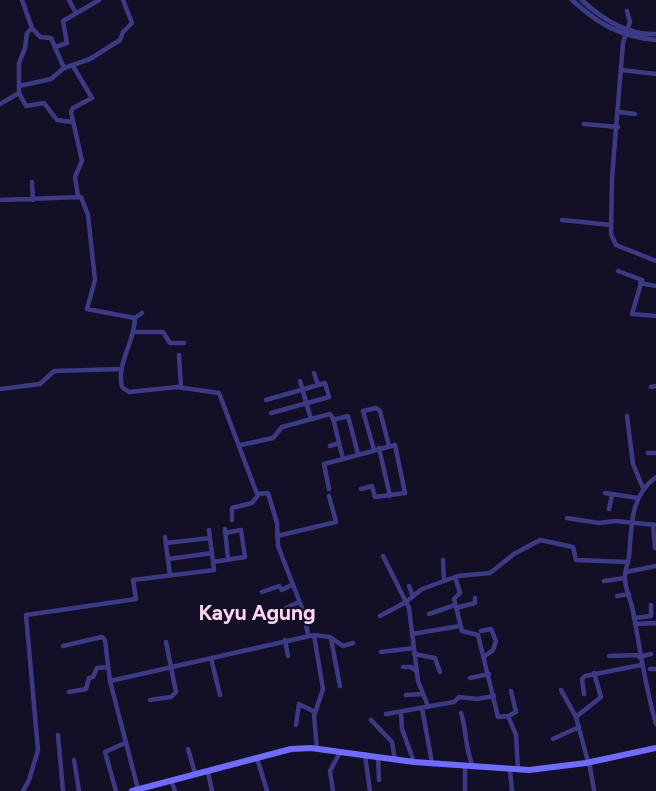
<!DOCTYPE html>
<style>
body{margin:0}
canvas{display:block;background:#130f26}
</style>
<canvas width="656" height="791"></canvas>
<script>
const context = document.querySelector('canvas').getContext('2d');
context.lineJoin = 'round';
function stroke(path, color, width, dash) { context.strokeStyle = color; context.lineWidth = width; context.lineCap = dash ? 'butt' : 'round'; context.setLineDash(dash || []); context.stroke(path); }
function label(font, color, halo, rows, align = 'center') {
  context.font = font + ' Figtree,sans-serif'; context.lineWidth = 4.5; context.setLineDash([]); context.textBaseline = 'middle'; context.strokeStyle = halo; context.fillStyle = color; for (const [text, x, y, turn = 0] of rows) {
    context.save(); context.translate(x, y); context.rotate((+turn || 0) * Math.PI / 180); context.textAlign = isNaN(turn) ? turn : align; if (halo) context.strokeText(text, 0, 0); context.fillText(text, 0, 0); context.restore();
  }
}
const canal = new Path2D(`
 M577 0 593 15
 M638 35 656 37`);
const street = new Path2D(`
 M69 0 76 13
 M572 0C598 24 621 37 656 40
 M582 0C602 19 628 35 656 34
 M627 11 630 22 623 43 612 178 611 234 616 245 656 261
 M32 28 40 37 51 38 64 68
 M55 47 67 43 63 21 99 0
 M73 66 92 98 73 108 71 112 82 161 75 177 78 196
 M622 70 656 74
 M19 86 51 79 64 68 90 59 120 40 123 32 132 23 123 0
 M19 93 26 106 44 103 57 120 72 122
 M0 104 19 93V63L25 48 27 33 32 28 22 0
 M619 112 635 114
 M584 124 618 127
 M32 182 33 200
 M0 200 81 197 88 215 95 280 87 309 135 318
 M562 220 611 225
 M618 271 642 280 632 314 656 316
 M640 283 656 286
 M142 313 135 318C135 341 116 364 122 387L129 392 177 387 219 393 257 494 268 493 277 523 278 546 302 608 308 634
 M134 332H163L170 343H184
 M179 355 181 387
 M314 373 318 385
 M300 381 311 419
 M651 387 656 386
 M0 389 40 384 54 371 121 369
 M266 400 325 383 329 397 271 413
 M627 416 633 464 643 488
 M333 420 348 416 358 454
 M241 445 273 438 282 427 330 414 333 418 343 459 324 464 329 489
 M330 446 339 443
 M379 448 390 496
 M374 450 363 411 376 408 380 411 389 446
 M648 453H656
 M343 459 395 445 405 493 375 497 372 486 361 489
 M656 477C629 497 632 527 629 557 628 564 624 572 625 579 625 589 631 600 633 611 640 649 645 686 656 724
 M605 493 638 498
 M609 509 612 495
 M567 518 599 523 615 521 656 525
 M232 520V508L252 503 259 494
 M653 525 655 548
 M225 529 228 559
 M277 536 336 522 329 496
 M165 537 170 575
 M166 543 210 538
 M383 556 409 608 418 681 428 706
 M168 559 212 553
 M443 560 444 581
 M213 562 245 557 241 530 225 533
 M626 572 656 566
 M455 577 460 593 454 599 462 631 478 635 498 717 508 716 516 735 518 770
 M604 581 625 578
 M409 586 413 596
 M262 592 279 586 282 590 293 584
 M617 596 629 594
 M456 608 475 603V598
 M275 613 299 602
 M429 614 455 605
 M380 616 406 602 422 589 458 576 490 573 514 554 540 540 573 547 576 560 628 562
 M634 618 651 616V605
 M635 624 656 623
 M481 631 491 629 496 641 493 650 485 656
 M412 634 460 626
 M314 635 330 637 343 646 353 643
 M331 639 340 686
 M285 640 288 656
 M63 646 102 637 105 640 110 681 138 789
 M381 652 414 648
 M414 654 435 658 440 672
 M609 656 639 655
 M639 657 651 654
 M211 658 220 695
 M403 667H411L416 671
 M650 669H656
 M470 678 489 674
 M110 681 314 635 323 689 314 716 317 749
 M561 690 576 717 588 762
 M69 692 86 689 89 678 93 677 97 668 108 667
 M584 694 582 679 585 676 641 665
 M406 695 423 694
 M150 700 171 697 176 692 166 642
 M422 708 432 763
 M401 713 402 729 414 762
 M461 713C467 732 465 749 473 767
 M386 714 454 702 459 697 477 699 494 696
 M508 716 516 712 511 691
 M576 717 601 697 594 673
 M371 720 392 742 395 760
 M296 725 299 704 315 712
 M58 735 63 791
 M553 739 579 727
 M188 749 195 773
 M365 755 370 791
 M378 757 379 780
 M257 758 267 791
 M74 760 79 791
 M589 762 594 790
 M510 770 512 791
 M208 772 212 791
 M171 780 175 791
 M23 791 29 780 38 750 26 615 136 599 133 580 214 570 209 530
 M116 791 105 752 125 743
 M333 791 330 771 340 752
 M465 791V766`);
const secondary = new Path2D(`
 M132 791 291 749 311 748 414 762 529 770 586 763 656 748`);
const quarterNames = [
 ["Kayu Agung",257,614]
];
stroke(canal, '#0c2248', 4.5);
stroke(street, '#3d3a85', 4.5);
stroke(secondary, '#6f6bff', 6);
label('bold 21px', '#ffd6f0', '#130f26', quarterNames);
</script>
